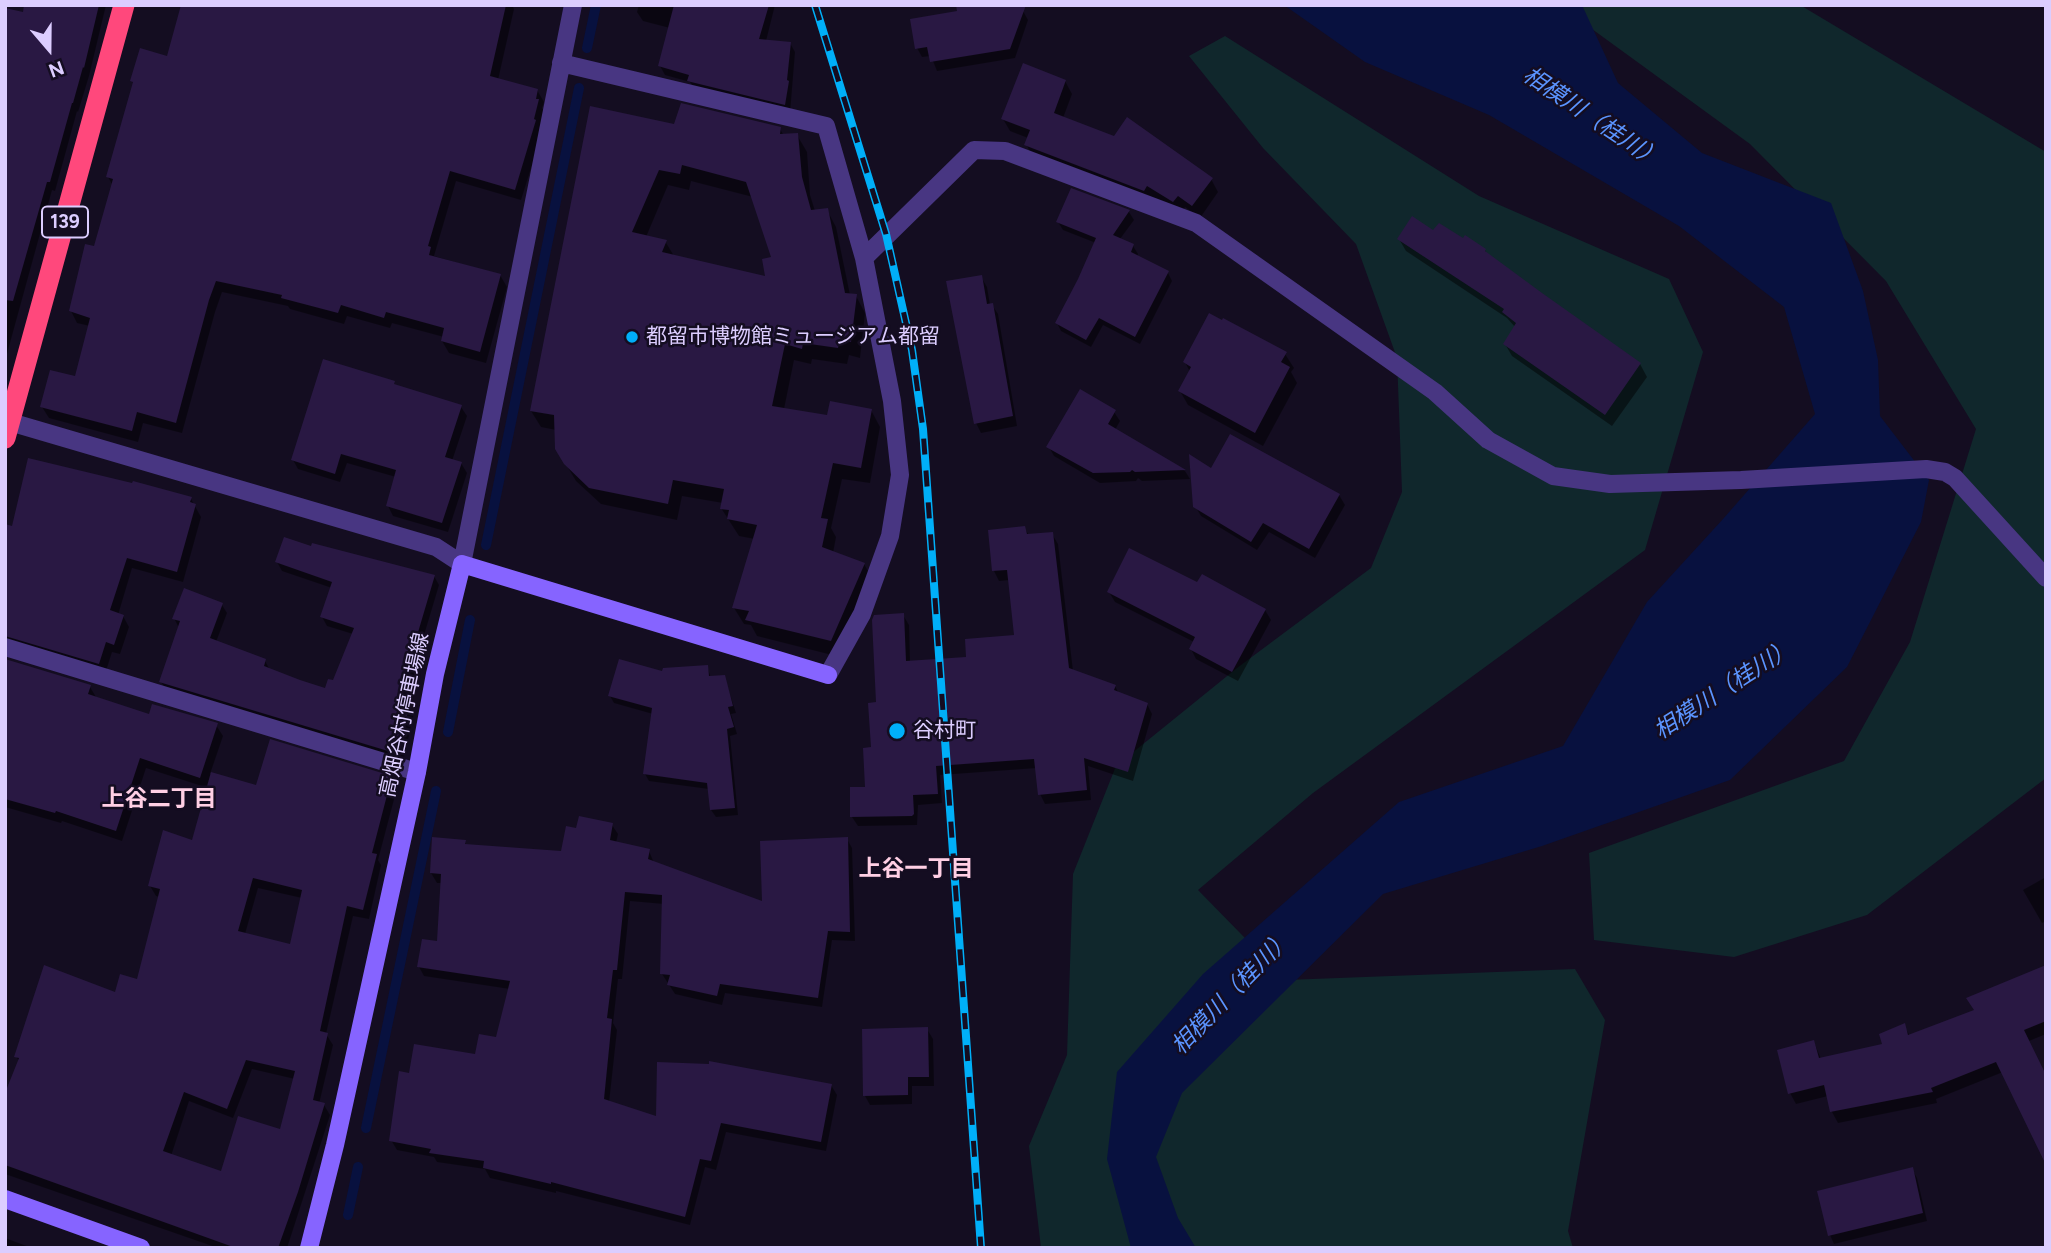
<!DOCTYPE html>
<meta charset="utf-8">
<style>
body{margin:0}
#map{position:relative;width:2051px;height:1253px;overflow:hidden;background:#140d21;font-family:Figtree,sans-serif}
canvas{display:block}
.frame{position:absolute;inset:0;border:7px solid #dccdff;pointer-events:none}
.north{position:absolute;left:14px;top:14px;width:70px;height:70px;-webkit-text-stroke:5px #140d21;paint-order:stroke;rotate:160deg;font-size:19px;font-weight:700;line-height:28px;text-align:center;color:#dccdff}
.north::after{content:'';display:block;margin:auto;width:24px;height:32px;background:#dccdff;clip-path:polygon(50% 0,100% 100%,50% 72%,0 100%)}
</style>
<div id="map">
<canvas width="2051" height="1253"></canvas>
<div class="frame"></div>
<div class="north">N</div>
</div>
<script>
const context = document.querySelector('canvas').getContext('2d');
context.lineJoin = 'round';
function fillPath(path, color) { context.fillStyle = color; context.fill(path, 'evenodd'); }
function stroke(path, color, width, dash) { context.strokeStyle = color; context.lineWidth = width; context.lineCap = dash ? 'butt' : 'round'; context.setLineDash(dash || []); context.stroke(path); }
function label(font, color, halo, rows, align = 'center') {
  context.font = font + ' Figtree,"Noto Sans JP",sans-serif'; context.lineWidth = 5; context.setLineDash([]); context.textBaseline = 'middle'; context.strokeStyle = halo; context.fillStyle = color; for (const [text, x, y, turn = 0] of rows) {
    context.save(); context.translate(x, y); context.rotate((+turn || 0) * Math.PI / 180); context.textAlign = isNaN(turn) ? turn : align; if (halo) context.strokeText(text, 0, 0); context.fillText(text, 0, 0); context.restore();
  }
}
const green = new Path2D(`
 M1559 5H1800L2046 152V778L1867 915 1734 957 1594 940 1589 853 1844 761 1910 642 1976 429 1886 281 1750 144Z
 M1225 36 1479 196 1669 279 1703 352 1645 550 1313 793 1198 890 1286 980 1575 969 1605 1020 1568 1231 1573 1248H1041L1029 1146 1067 1055 1073 874 1116 766 1237 668 1371 568 1402 492 1397 358 1356 244 1263 148 1189 56Z`);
const water = new Path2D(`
 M1284 5H1582L1618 83 1702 153 1831 203 1863 291 1878 360 1880 416 1929 480 1921 522 1847 667 1730 780 1542 846 1383 894 1182 1093 1156 1157 1178 1218 1196 1248H1131L1107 1159 1117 1072 1203 974 1399 802 1563 746 1647 602 1723 519 1815 414 1784 307 1679 226 1489 115 1365 62Z`);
const shadow = new Path2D(`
 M26 5H106L89 76 78 112 77 111 55 191 52 190 5 361V10L24 14Z
 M183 5H512L514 9 498 80 537 90 544 102 542 108 545 113 542 133 521 200 456 181 434 256 500 275 507 287 486 363 449 353 442 341 444 337 392 323 390 328 347 316 344 324 290 309 288 306 222 292 215 312 182 433 143 423 138 442 49 418 42 407 76 378 90 326 77 323 71 311 95 248 113 186 108 177 134 85 132 81 168 58Z
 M639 5H775L766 41 790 43 795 52 790 113 695 90 690 82 665 75 660 66 670 28 643 21 637 12Z
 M1023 11 1028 20 1015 58 937 71 931 56 922 57 917 48 959 12Z
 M1065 81 1072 94 1063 118 1211 179 1218 192 1200 218 1185 207 1181 214 1155 198 1151 203 1033 157 1026 144 1028 138 1010 131 1003 119Z
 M675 126 780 129 784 136 797 135 807 152 810 195 815 211 827 210 836 227 850 295 856 296 865 313 860 358 849 355 847 364 812 359 811 364 794 360 784 409 828 417 871 410 880 427 870 483 842 479 831 528 836 537 833 553 864 564 873 580 840 657 757 636 751 625 744 624 734 608 755 539 739 536 721 508 723 503 682 496 677 520 601 504 576 481 557 449 556 430 541 427 531 411ZM691 181 753 197 773 259 768 278 674 256 665 241 646 237 668 185 689 190Z
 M1072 190 1129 212 1134 220 1120 239 1133 246 1138 254 1137 257 1168 273 1172 281 1140 344 1103 325 1091 347 1061 331 1057 323 1096 243 1063 230 1058 222Z
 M1434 233 1485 250 1488 256 1541 295 1640 364 1647 377 1612 426 1512 356 1505 344 1515 327 1507 318 1406 251 1399 239Z
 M981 277 987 287 990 305H992L998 314 1017 426 981 433 976 423Z
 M1285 354 1294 368 1291 372 1297 383 1263 446 1188 405 1180 391 1190 372 1185 362Z
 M393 385 461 407 467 416 452 461 461 463 467 473 448 532 393 516 388 506 396 477 347 463 340 482 298 469 293 460Z
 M1114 412 1120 421 1115 430 1185 471 1190 479 1142 481 1138 478 1136 481 1100 483 1054 456 1049 447Z
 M1339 495 1345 505 1315 558 1269 532 1257 550 1201 516 1195 506Z
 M191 499 201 517 183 582 132 568 118 615 123 616 129 627 120 654 112 652 105 674 5 649V540Z
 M1024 528 1029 535 1052 534 1058 544 1073 671 1115 686 1119 694 1147 704 1152 714 1133 781 1088 766 1091 800 1045 804 1040 794 1037 768 940 775 942 803 918 805 917 825 858 826 852 817 867 789 878 704 903 615 909 625 910 662 968 658 1016 637 1010 580 999 581 994 571Z
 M312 549 434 576 439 585 416 662 420 668 406 704H409L414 713 403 762 167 691 161 682 179 628 174 618 222 605 227 613 216 642 265 661 270 670 326 690 334 683 353 634 327 626 322 617 332 588 282 571 277 562Z
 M1197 585 1265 610 1271 620 1238 681 1196 659 1191 649 1194 642 1115 602 1109 592Z
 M5 661 90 687 96 697 150 716 216 725 223 736 210 774 257 787 391 778 397 788 378 860 381 865 369 919 353 916 326 1034 333 1045 319 1104 324 1105 330 1115 287 1248H218L5 1174V1098L19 1061 16 1056 138 981 159 897 156 896 150 886 193 842 208 788 146 768 122 841 62 821 61 823 5 807ZM258 888 302 898 291 946 245 934ZM252 1069 295 1079 281 1132 222 1173 171 1156 189 1101 233 1118Z
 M707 666 711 678 724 676 736 713 731 714 737 734 730 736 738 815 716 817 711 810 709 789 649 781 645 774 653 714 614 703 610 696 663 674Z
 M612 825 618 834 616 843 649 851 654 863 763 903 847 839 852 848 855 941 832 940 822 1007 725 993 722 1005 675 994 662 974 664 904 630 901 622 979H618L613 1023 617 1030 609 1103 657 1118 831 1085 837 1095 826 1151 726 1132 716 1170 705 1167 690 1225 556 1191V1193L490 1178 485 1169 437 1162 434 1157 397 1150 391 1140 410 1075 477 1056 497 1039 510 989 424 976 419 967 438 943 443 883H437L431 873 464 841 467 846 562 853 578 830Z
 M2046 877V921L2042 923 2023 890Z
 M2046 966V1034L2029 1041 2003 1072 1936 1099 1937 1103 1838 1123 1832 1112 1828 1096 1796 1104 1790 1093 1814 1042 1821 1059 1884 1046 1904 1026 1910 1036 1976 1011Z
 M927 1029 933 1039 934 1086H912V1104L870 1105 865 1096Z
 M1912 1169 1917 1178 1927 1221 1834 1244 1830 1235Z
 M5 1238 32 1248H5Z`);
const stream = new Path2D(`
 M587 48 596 5
 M486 545 579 88
 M448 732 470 620
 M366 1128 436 791
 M348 1215 358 1167`);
const building = new Path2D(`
 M24 5H99L84 68 83 67 73 103H72L50 182H47L13 301 5 300V8L23 12Z
 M181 5H506L490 76 538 89 536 99H539L534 119 536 120 515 190 450 171 428 246 431 247 429 255 501 274 480 352 441 341 444 328 386 312 384 318 341 305 338 313 281 298 282 295 216 281 209 300 176 423 137 412 132 431 40 407 50 370 75 376 90 318 69 311 85 244 94 246 113 179 106 177 133 82 130 81 140 48 167 56Z
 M674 5H769L759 39 791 42 787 80 789 81 785 105 687 81 689 75 658 66Z
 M956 5H1026L1010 49 930 62 927 47 915 49 910 19 957 11Z
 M1023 63 1066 80 1054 113 1114 136 1127 117 1213 178 1192 206 1178 196 1173 202 1147 186 1144 191 1024 145 1030 130 1001 119Z
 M681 103 781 127 780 134 798 133 802 177 811 210 828 208 845 293 857 294 851 342 840 339 838 348 803 343 802 349 785 344 772 406 827 415 830 401 872 409 861 468 833 463 821 518 828 519 822 547 865 563 831 641 745 620 749 611 732 608 757 525 727 519 729 510 720 509 724 489 673 480 668 504 589 488 564 464 555 449 554 415 530 411 590 106 674 124ZM682 165 746 182 771 257 762 259 765 276 662 252 667 240 632 232 659 170 680 174Z
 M1071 188 1130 210 1113 235 1134 244 1131 252 1169 271 1135 337 1099 318 1086 340 1055 323 1078 279 1096 238 1056 222Z
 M1412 216 1433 230 1439 223 1463 238 1465 235 1486 249 1485 251 1542 293 1641 363 1605 415 1503 344 1516 323 1502 312 1504 309 1397 239Z
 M982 275 987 304 993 303 1013 416 974 424 946 281Z
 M1209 313 1222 320 1223 318 1287 352 1281 362 1290 367 1255 433 1178 391 1191 367 1183 362Z
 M323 359 395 381 394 384 462 405 445 457 462 462 442 523 386 506 396 470 341 454 335 474 291 460Z
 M1080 389 1116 410 1108 424 1186 470 1135 472 1132 470 1130 472 1093 473 1046 447Z
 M1230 434 1340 494 1309 549 1263 523 1251 542 1193 507 1189 454 1211 468Z
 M28 458 132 483 133 481 192 497 190 502 196 504 177 572 127 558 110 610 124 615 114 645 106 642 99 664 5 636V524L12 526Z
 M1025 526 1027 534 1053 532 1069 668 1116 685 1114 690 1148 703 1128 772 1084 758 1087 790 1038 795 1034 759 936 766 938 794 913 795 914 814 912 816 850 817V787H865L863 748 871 747 868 703 876 702 872 620 874 615 904 613 906 661 966 657 965 639 1014 635 1007 570 992 571 988 530Z
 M284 537 311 546 312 543 435 575 411 656 416 658 399 700 410 703 398 754 159 682 180 621 172 619 184 588 223 603 210 638 266 659 264 666 300 680 325 688 328 679 333 680 354 628 320 617 332 582 275 562Z
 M1129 548 1197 582 1202 574 1266 609 1232 672 1189 649 1195 637 1107 592Z
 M5 659 91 685 88 694 149 714 152 704 218 723 200 778 140 758 116 831 56 811 55 813 5 799Z
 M619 659 662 671 663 668 708 665 709 676 725 675 733 706 728 707 734 727 727 729 735 808 710 810 707 783 643 774 652 708 608 696Z
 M270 739 392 776 372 853 377 854 363 910 347 906 320 1031 328 1033 313 1100 325 1103 298 1192 278 1248H236L5 1165V1093L19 1058 14 1057 44 965 115 992 120 974 137 979 160 889 148 886 163 830 192 840 211 772 256 785ZM253 878 302 890 290 944 238 931ZM246 1060 295 1071 280 1129 238 1116 221 1171 163 1151 184 1092 227 1109Z
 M579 816 613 823 610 840 650 849 648 859 762 901 760 841 848 837 850 932 828 931 818 998 720 984 717 996 667 985 670 975 660 974 662 895 625 892 617 970H613L607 1018 612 1019 604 1099 656 1116 657 1062 709 1064V1061L832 1084 821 1142 721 1123 711 1161 700 1159 685 1217 551 1182V1184L483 1168 484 1161 429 1153 431 1149 389 1141 399 1071 409 1073 414 1044 475 1054 479 1034 496 1037 510 981 417 967 422 939 437 941 441 874 430 873 432 837 466 840 465 844 561 851 566 826 576 828Z
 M2046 965V1021L2024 1030 2046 1075V1165L1996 1062 1931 1088 1933 1092 1830 1112 1824 1085 1788 1094 1777 1050 1814 1040 1819 1058 1882 1044 1879 1034 1905 1023 1908 1035 1974 1010 1966 998Z
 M928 1027 929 1077H908V1095L863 1096 862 1029Z
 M1913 1167 1923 1213 1828 1236 1817 1191Z`);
const street = new Path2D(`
 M561 63 826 126 864 258 892 401 900 475 890 536 862 614 828 675
 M864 258 974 150 1005 151 1196 223 1435 392 1488 440 1553 476 1610 484 1741 480 1926 469 1945 472 1955 478 2046 578
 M10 422 436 547 462 564 573 5
 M5 647 417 772`);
const secondary = new Path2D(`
 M5 1199 141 1248
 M309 1248 335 1145 417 772 435 674 462 564 828 675`);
const highway = new Path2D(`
 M5 438 124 5`);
const rail = new Path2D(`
 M815 5 886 234 912 350 923 429 981 1248`);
const markers = [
 [632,337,7,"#00aff8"],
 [897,731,9,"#00aff8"]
];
const shields = [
 [65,222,46]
];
const shieldNames = [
 ["139",65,222]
];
const poiNames = [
 ["都留市博物館ミュージアム都留",646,337],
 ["谷村町",913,731]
];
const streetNames = [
 ["高畑谷村停車場線",405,715,-78]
];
const waterNames = [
 ["相模川（桂川）",1592,118,34],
 ["相模川（桂川）",1724,690,-33],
 ["相模川（桂川）",1232,993,-46]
];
const neighbourhoodNames = [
 ["上谷二丁目",159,799],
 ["上谷一丁目",916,869]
];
fillPath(green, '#10272c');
fillPath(water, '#08113f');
fillPath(shadow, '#0007');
stroke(stream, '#08113f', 10);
fillPath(building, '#291843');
stroke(street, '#483682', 18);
stroke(secondary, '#8664ff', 18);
stroke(highway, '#ff487c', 21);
stroke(rail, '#00aff8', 8);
stroke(rail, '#140d21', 5, [16]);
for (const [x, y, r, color] of markers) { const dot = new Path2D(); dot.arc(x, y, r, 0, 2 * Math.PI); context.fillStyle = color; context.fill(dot); stroke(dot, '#140d21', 2.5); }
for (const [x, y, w] of shields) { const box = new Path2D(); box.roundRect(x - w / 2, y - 15.5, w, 31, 5); context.fillStyle = '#140d21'; context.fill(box); stroke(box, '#dccdff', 2); }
label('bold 19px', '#dccdff', null, shieldNames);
label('21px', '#dccdff', '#140d21', poiNames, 'left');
label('21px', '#dccdff', '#140d21', streetNames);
label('italic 23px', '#5b94ff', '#140d21', waterNames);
label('bold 23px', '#ffcfe4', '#140d21', neighbourhoodNames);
</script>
